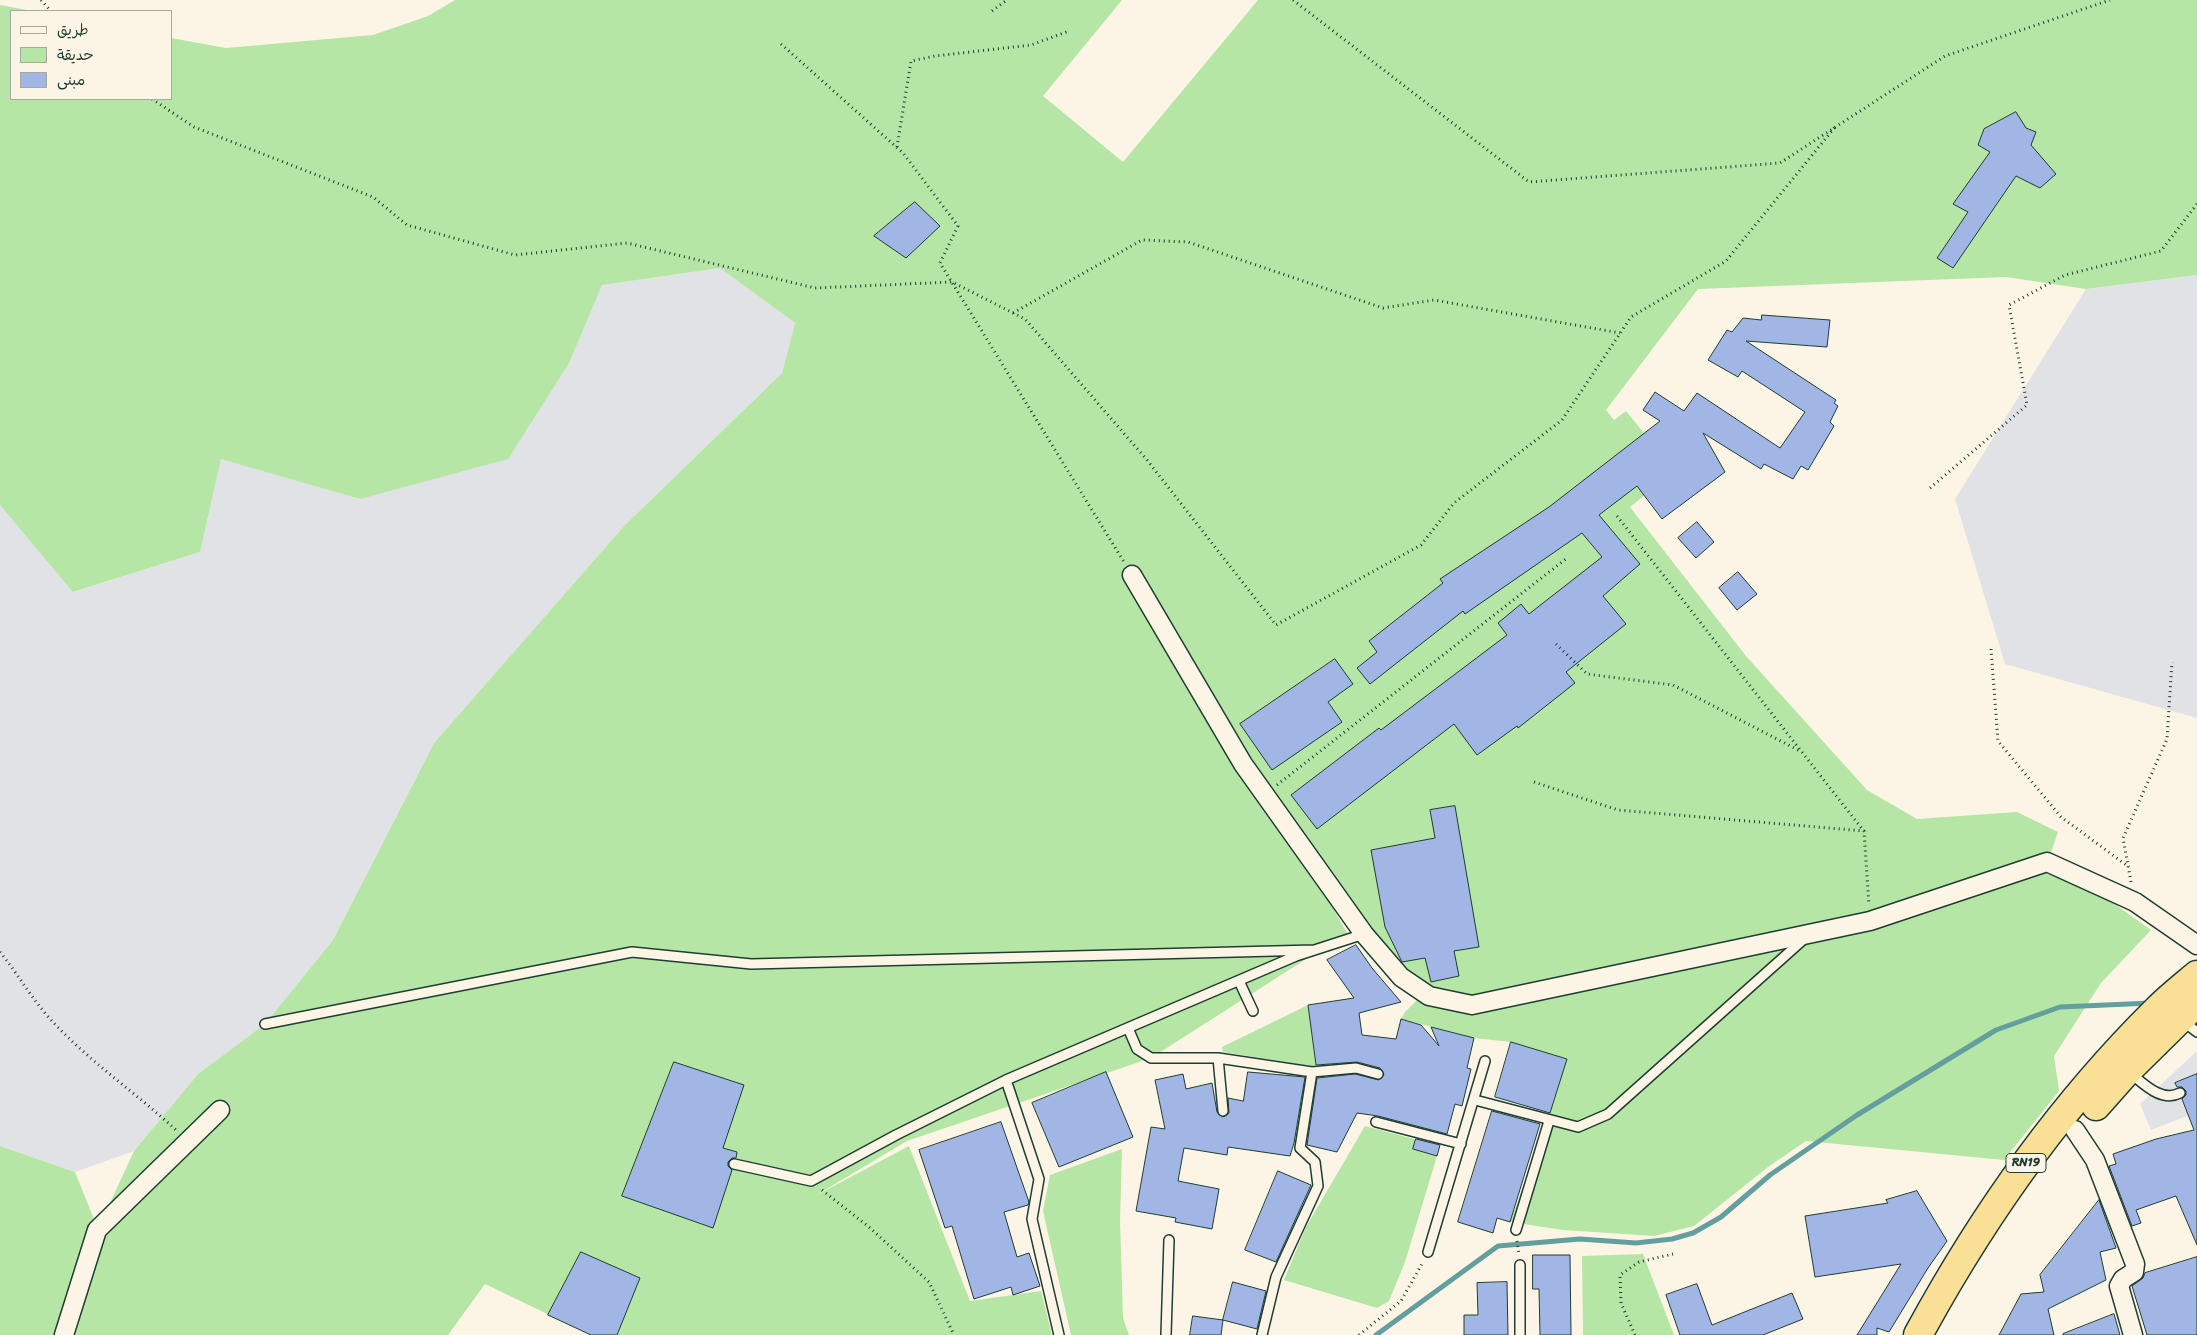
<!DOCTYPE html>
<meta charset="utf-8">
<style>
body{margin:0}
#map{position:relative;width:2197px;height:1335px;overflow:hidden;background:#fcf5e5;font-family:Sriracha,"Playpen Sans Arabic",sans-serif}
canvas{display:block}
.legend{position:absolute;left:10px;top:10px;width:162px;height:90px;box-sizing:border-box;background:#fcf5e5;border:1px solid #a4ab9e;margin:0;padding:6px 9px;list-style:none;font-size:15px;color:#1f3d34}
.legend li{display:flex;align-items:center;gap:10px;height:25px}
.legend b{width:25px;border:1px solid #a4ab9e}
</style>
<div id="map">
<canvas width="2197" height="1335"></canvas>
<ul class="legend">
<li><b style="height:6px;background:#fcf5e5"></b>طريق</li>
<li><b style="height:14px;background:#b5e6a5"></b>حديقة</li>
<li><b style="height:14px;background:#a1b6e4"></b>مبنى</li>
</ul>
</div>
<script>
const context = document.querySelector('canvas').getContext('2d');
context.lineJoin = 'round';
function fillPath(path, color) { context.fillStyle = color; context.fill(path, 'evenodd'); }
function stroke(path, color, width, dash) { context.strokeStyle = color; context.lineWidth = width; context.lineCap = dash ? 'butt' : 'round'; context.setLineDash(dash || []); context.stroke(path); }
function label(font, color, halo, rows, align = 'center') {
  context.font = font + ' Sriracha,sans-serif'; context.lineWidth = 4.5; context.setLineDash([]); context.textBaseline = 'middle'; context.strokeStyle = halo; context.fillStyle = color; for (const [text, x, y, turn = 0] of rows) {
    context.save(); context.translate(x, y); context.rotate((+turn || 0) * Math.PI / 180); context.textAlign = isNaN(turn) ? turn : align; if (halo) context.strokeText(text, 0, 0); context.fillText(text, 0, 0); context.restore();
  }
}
const built = new Path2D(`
 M720 268 795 323 782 373 625 525 434 743 333 940 265 1024 198 1074 134 1151 75 1172 0 1146V505L74 592 200 552 221 458 360 499 569 363 601 285Z
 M2197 275V718L2005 664 1955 499 2086 289Z
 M2197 1051V1112L2151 1130 2140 1104Z`);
const green = new Path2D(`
 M455 0H1122L1043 96 1123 162 1258 0H2197V275L2086 289 2006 277 1698 289 1606 410 1614 420 1626 411 1675 471 1630 507 1746 656 1867 790 1917 819 2017 812 2058 832 2044 873 2095 890 2151 930 2101 983 2054 1056 2059 1091 2004 1160 1806 1141 1768 1167 1694 1226 1654 1236 1563 1230 1510 1222 1550 1114 1566 1059 1511 1042 1474 1038 1401 1019 1405 1012 1419 998 1231 729 1347 933 1151 1058 907 1141 815 1196 909 1146 970 1301 1041 1291 1052 1335H591L485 1284 448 1335H0V1146L75 1172 98 1229 134 1151 198 1074 265 1024 333 940 434 743 625 525 782 373 795 323 720 268 602 285 569 363 508 459 360 499 221 459 200 552 73 592 0 505V5L32 11H11V99H171V38L226 48 373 35 428 16Z
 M1308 1005 1316 1067 1223 1052 1222 1047Z
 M1365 1126 1440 1146 1405 1262 1389 1301 1377 1308 1284 1280 1306 1227Z
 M1122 1149 1120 1221 1123 1318 1129 1335H1071L1043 1211 1050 1175Z
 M1643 1254 1674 1335H1583L1582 1256Z`);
const stream = new Path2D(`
 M1376 1335 1498 1246 1580 1239 1636 1243 1672 1239 1693 1233 1721 1217 1770 1175 1857 1115 1996 1030 2060 1007 2151 1003`);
const building = new Path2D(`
 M2016 112 2026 128 2036 132 2031 145 2056 174 2040 188 2016 176 1953 268 1937 258 1968 212 1953 204 1990 152 1978 145 1984 129Z
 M915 202 940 226 906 258 874 236Z
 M1762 315 1830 320 1827 347 1746 341 1836 400 1834 403 1838 406 1830 422 1834 426 1808 470 1801 466 1793 479 1764 464 1761 469 1703 433 1725 472 1662 519 1637 486 1599 515 1640 564 1603 596 1626 624 1566 672 1575 683 1518 728 1517 726 1477 755 1454 724 1317 829 1291 795 1379 728 1381 730 1507 635 1498 623 1521 604 1529 614 1602 557 1582 533 1465 614 1463 611 1370 684 1357 668 1377 652 1369 641 1443 583 1440 579 1549 507 1660 421 1643 410 1655 392 1684 411 1697 393 1780 448 1805 412 1742 371 1738 377 1708 360 1727 330 1732 332 1743 318 1761 320Z
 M1697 522 1714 542 1696 558 1678 538Z
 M1738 572 1757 594 1737 610 1719 588Z
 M1335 659 1353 684 1328 702 1342 722 1272 770 1240 724Z
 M1455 806 1479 947 1454 951 1459 976 1431 982 1425 958 1402 962 1385 927 1371 850 1435 838 1430 810Z
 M1356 945 1372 968 1401 1002 1359 1013 1362 1035 1396 1039 1401 1019 1421 1025 1439 1046 1431 1027 1474 1038 1467 1068 1471 1069 1462 1106 1455 1104 1447 1134 1378 1116 1357 1113 1337 1152 1307 1145 1317 1078 1355 1074 1379 1080 1384 1075 1380 1068 1357 1062 1316 1065 1308 1005 1354 998 1327 960Z
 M1511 1042 1567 1059 1550 1113 1495 1097Z
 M674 1062 744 1085 723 1148 737 1152 736 1158H732L728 1162V1166L732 1170 713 1228 622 1196Z
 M1106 1072 1133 1137 1059 1167 1032 1103Z
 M1248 1072 1305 1077 1294 1143 1290 1156 1228 1147 1227 1155 1184 1148 1178 1181 1219 1189 1212 1229 1175 1222 1176 1218 1136 1211 1151 1127 1165 1129 1155 1080 1183 1074 1186 1089 1212 1083 1217 1112 1223 1117 1229 1113 1228 1098 1243 1101Z
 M2197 1074V1245L2176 1196 2136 1210 2141 1223 2132 1226 2109 1166 2116 1164 2113 1154 2156 1139 2194 1130 2182 1099 2186 1095V1091L2182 1087H2177L2175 1083Z
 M1492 1111 1540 1124 1510 1222 1497 1218 1493 1233 1458 1222Z
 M1001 1122 1029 1202 1028 1205 1004 1212 1017 1257 1029 1253 1040 1286 1013 1295 1011 1287 974 1299 952 1226 945 1228 919 1150Z
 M1416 1139 1440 1145 1437 1156 1413 1149Z
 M1278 1171 1311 1185 1276 1262 1245 1250Z
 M1917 1191 1947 1241 1928 1268 1889 1332 1877 1328V1335H1857L1901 1264 1815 1277 1805 1216 1888 1203 1886 1200Z
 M2099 1200 2116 1248 2100 1252 2106 1280 2048 1309 2054 1335H1999L2021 1294 2044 1292 2040 1275Z
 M581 1252 640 1278 617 1335H591L548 1315Z
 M1533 1255H1570L1571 1335H1540L1539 1289H1533Z
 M2197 1257V1335H2147L2132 1286 2143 1278 2145 1273Z
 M1233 1282 1266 1291 1257 1329 1223 1320Z
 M1507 1282 1508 1335H1464V1315H1478L1477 1283Z
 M1697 1284 1712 1325 1792 1293 1803 1319 1763 1335H1680L1666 1295Z
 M2114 1314 2120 1335H2063V1334Z
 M1193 1316 1223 1320 1221 1335H1190Z`);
const path = new Path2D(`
 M41 0 51 11
 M1293 0 1529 182 1780 163 1945 56 2110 0
 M992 11 1007 0
 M781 44 903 153 958 226 940 263 1124 562
 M152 99 194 127 373 197 407 225 515 255 627 243 815 288 952 282 1025 319 1147 460 1276 625 1421 545 1454 503 1562 420 1631 317 1726 261 1835 127
 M897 147 911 61 935 56 1031 45 1069 31
 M1013 313 1142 240 1188 242 1383 308 1434 300 1620 333
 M1930 488 2027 405 2009 305 2065 275 2161 251 2197 204
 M1617 516 1863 830
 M1556 644 1587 674 1673 685 1800 751
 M1991 649 1998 741 2061 817 2129 867
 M1534 782 1618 810 1864 831 1869 905
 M1277 785 1567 558
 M2131 882 2123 838 2167 739 2172 662
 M0 952C18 974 33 1001 53 1022 90 1062 136 1093 176 1130
 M822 1190 869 1227 929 1282 954 1335
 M1517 1241 1519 1254
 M1359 1335 1401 1301 1423 1262
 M1635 1335 1621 1303 1620 1275 1639 1262 1673 1254`);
const lane = new Path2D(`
 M1239 981 1253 1011
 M2183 1021 2197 1032
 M265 1024 632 952 751 964 1315 950
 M1128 1028 1137 1049 1151 1058H1218L1312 1072
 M1218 1058 1223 1111
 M2129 1072C2143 1083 2161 1103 2180 1093
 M1006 1080 1039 1179 1032 1219 1059 1335
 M1475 1100 1578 1127 1608 1114 1804 939
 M1376 1122 1461 1144
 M734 1164 811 1181 896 1135 1006 1080 1296 956 1364 934
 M1516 1230 1549 1121
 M1428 1252 1485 1061
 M1166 1335 1169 1240
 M1262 1335 1276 1277 1318 1186 1315 1162 1300 1148 1312 1072 1356 1068 1378 1074
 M1520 1335V1265`);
const street = new Path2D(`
 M1132 575 1243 764 1364 934 1401 977 1429 996 1472 1005 1870 921 2047 862 2135 902 2197 945
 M2075 1130 2095 1160 2135 1264 2134 1272 2123 1279 2119 1286 2133 1335
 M64 1335 97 1230 220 1110`);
const highway = new Path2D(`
 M2096 1106 2127 1071 2197 1002
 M1918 1335C1982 1217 2061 1105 2157 1010 2170 997 2184 986 2197 975`);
const shields = [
 [2026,1163,40]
];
const shieldNames = [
 ["RN19",2026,1163]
];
fillPath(built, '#e1e2e5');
fillPath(green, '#b5e6a5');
stroke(stream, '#629f9e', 5);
fillPath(building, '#a1b6e4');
stroke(building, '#1f3d34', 1);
stroke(lane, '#1f3d34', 12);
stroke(street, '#1f3d34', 21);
stroke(highway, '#1f3d34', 31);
stroke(path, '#1f3d34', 3, [1, 4]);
stroke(lane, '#fcf5e5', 9);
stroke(street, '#fcf5e5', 18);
stroke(highway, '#fadf96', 28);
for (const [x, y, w] of shields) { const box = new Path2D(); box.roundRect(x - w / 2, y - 9.5, w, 19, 4); context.fillStyle = '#fcf5e5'; context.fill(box); stroke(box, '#1f3d34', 1); }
label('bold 12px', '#1f3d34', null, shieldNames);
</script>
